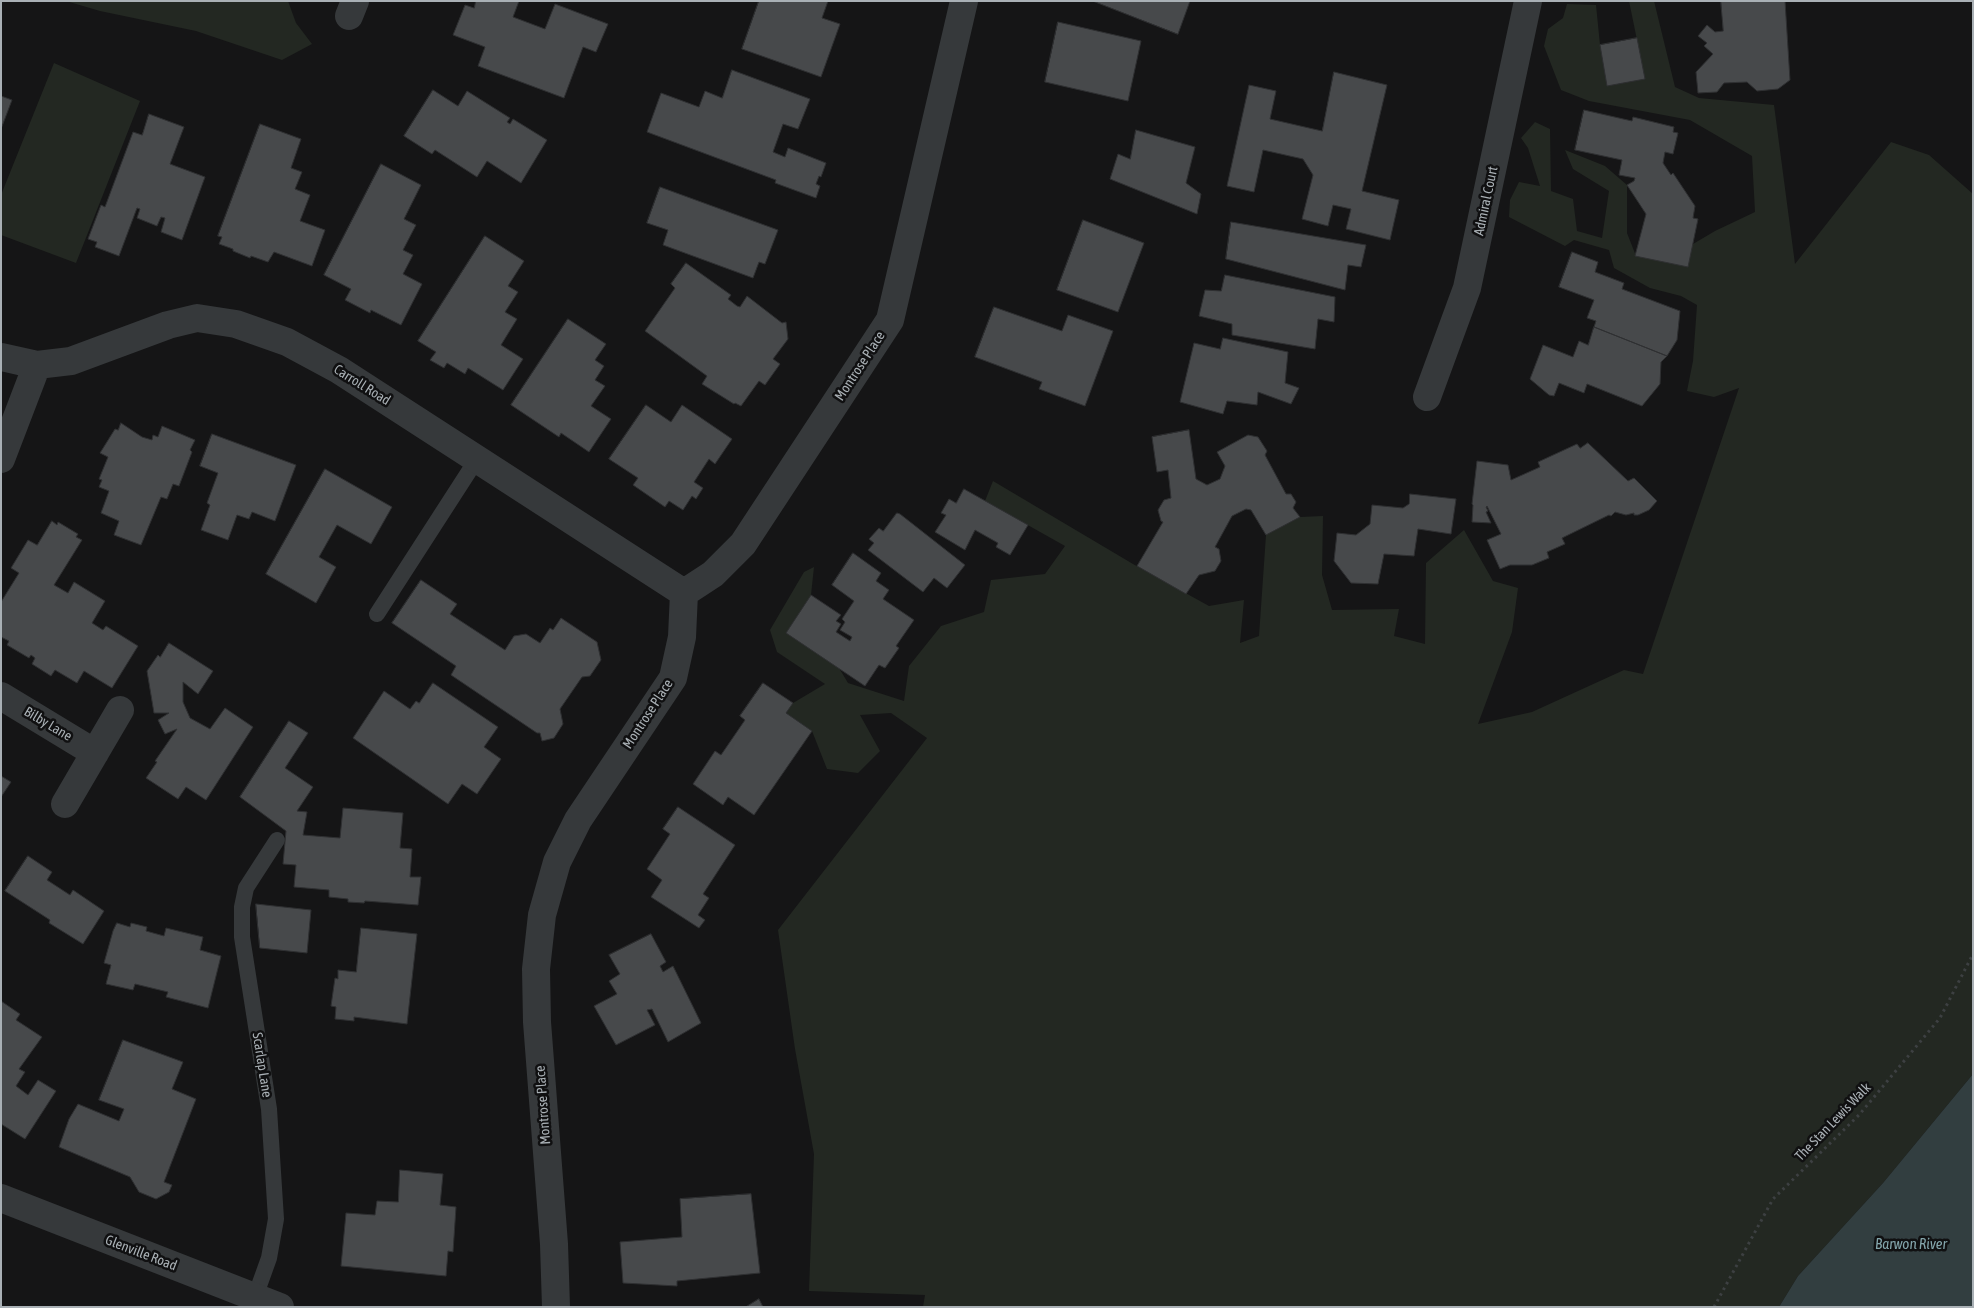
<!DOCTYPE html>
<style>
body{margin:0}
#map{position:relative;width:1974px;height:1308px;overflow:hidden;background:#151516;font-family:"Asap Condensed",sans-serif}
canvas{display:block}
.frame{position:absolute;inset:0;border:2px solid #a9b0b5;pointer-events:none}
</style>
<div id="map">
<canvas width="1974" height="1308"></canvas>
<div class="frame"></div>
</div>
<script>
const context = document.querySelector('canvas').getContext('2d');
context.lineJoin = 'round';
function fillPath(path, color) { context.fillStyle = color; context.fill(path, 'evenodd'); }
function stroke(path, color, width, dash) { context.strokeStyle = color; context.lineWidth = width; context.lineCap = dash ? 'butt' : 'round'; context.setLineDash(dash || []); context.stroke(path); }
function label(font, color, halo, rows, align = 'center') {
  context.font = font + ' "Asap Condensed",sans-serif'; context.lineWidth = 5; context.setLineDash([]); context.textBaseline = 'middle'; context.strokeStyle = halo; context.fillStyle = color; for (const [text, x, y, turn = 0] of rows) {
    context.save(); context.translate(x, y); context.rotate((+turn || 0) * Math.PI / 180); context.textAlign = isNaN(turn) ? turn : align; if (halo) context.strokeText(text, 0, 0); context.fillText(text, 0, 0); context.restore();
  }
}
const green = new Path2D(`
 M66 1H288L296 23 312 44 282 60 196 31 100 11Z
 M1629 1H1654L1675 87 1699 98 1774 105 1795 264 1891 142 1929 155 1973 194V1074L1883 1183 1798 1276 1779 1307H923L925 1295 809 1291 814 1154 795 1049 778 930 927 738 891 713 860 715 880 751 858 773 827 769 812 731 786 713 793 703 825 684 777 652 770 630 804 572 814 567 811 595 786 633 839 668 848 683 904 701 909 666 941 626 984 612 991 580 1045 574 1065 546 985 501 993 481 1133 564 1209 606 1244 600 1240 643 1259 636 1266 535 1300 517 1323 516 1322 575 1332 610 1399 609 1394 636 1425 644 1426 563 1464 530 1493 581 1518 588 1512 632 1478 724 1532 712 1624 670 1643 674 1739 388 1714 397 1687 391 1693 361 1697 305 1681 296 1650 288 1614 268 1609 250 1574 240 1565 246 1509 217 1510 200 1519 182 1540 186 1528 148 1521 138 1535 122 1550 129 1551 191 1573 199 1577 231 1602 238 1609 191 1573 169 1565 150 1605 166 1627 185V233L1636 256 1693 244 1715 231 1755 212 1752 156 1690 120 1589 101 1561 90 1544 46 1548 29 1563 18 1567 4 1596 5 1600 45 1607 86 1645 79Z
 M54 63 140 101 76 263 1 235V195Z`);
const water = new Path2D(`
 M1973 1074V1307H1779L1798 1276 1883 1183Z`);
const building = new Path2D(`
 M476 1H519L513 17 545 29 555 4 608 24 596 52 583 47 564 98 478 66 485 47 453 35 465 5 474 8Z
 M759 1H828L822 18 840 24 821 77 742 49Z
 M1093 1H1190L1178 34Z
 M1721 1H1785L1790 80 1778 89 1757 91 1747 82 1724 83 1717 92 1698 93 1696 72 1713 54 1704 46 1707 43 1698 36 1707 25 1715 32 1723 31Z
 M1058 22 1141 41 1128 101 1045 82Z
 M1637 38 1645 79 1607 86 1600 45Z
 M732 70 810 99 798 129 783 124 773 152 785 157 788 148 826 163 821 177 819 176 816 184 820 186 816 198 775 183 776 180 647 132 661 93 699 107 705 91 722 98Z
 M1334 72 1387 85 1362 191 1399 200 1390 240 1346 229 1351 209 1333 205 1328 226 1302 219 1313 175 1303 159 1263 150 1254 192 1227 186 1249 85 1276 91 1270 119 1322 131Z
 M433 90 458 106 467 91 510 118 507 122 510 124 513 119 547 140 521 183 487 161 477 177 435 150 432 154 404 136Z
 M1 96 12 100 1 129Z
 M1584 110 1632 121 1633 117 1674 127 1673 132 1678 133 1673 154 1665 152 1663 163 1671 175 1673 173 1695 206 1693 218 1698 219 1688 267 1635 256 1646 214 1627 185 1634 181 1635 178 1619 175 1622 160 1575 150Z
 M149 114 184 127 170 164 205 177 182 240 161 232 165 218 161 217 157 226 137 218 140 209 137 208 119 256 95 247 97 242 88 239 101 205 105 207 133 132 142 135Z
 M260 124 301 139 291 168 302 172 295 189 310 195 300 221 325 230 312 266 274 252 268 262 251 256 250 258 233 251V249L219 244 222 237 218 236Z
 M1136 130 1195 147 1186 183 1201 194 1197 214 1110 179 1118 154 1130 159Z
 M381 164 421 185 404 219 416 225 403 250 413 255 403 274 422 284 401 325 371 310 370 313 345 300 351 289 324 275Z
 M660 187 778 230 765 264 759 262 753 278 663 245 668 230 647 223Z
 M1083 220 1144 243 1118 312 1057 290Z
 M1231 222 1366 245 1361 267 1348 265 1345 290 1226 259Z
 M485 236 524 261 508 286 518 292 505 312 517 319 501 345 523 359 503 390 468 368 465 374 447 363 444 368 430 360 436 352 418 341Z
 M1572 252 1598 262 1595 272 1624 283 1622 289 1680 311 1677 340 1667 356 1594 327 1596 321 1587 318 1594 300 1559 287Z
 M686 263 731 295 728 299 737 306 740 307 747 296 782 323 786 322 788 339 773 359 780 364 765 385 759 381 741 406 735 403 734 404 702 384 707 376 645 331 675 288 671 284Z
 M1225 275 1335 297 1334 322 1318 319 1315 349 1232 335V324L1199 316 1205 290 1221 291Z
 M994 307 1062 331 1068 315 1113 331 1085 406 1039 389 1042 382 975 357Z
 M568 319 606 344 595 360 604 366 595 380 605 386 591 406 611 419 589 452 561 433 559 437 511 405Z
 M1594 327 1667 356 1661 362 1660 384 1642 406 1587 384 1584 393 1559 383 1554 396 1549 395 1530 379 1543 345 1573 357 1579 341 1588 345Z
 M1223 338 1288 352 1285 383 1299 388 1291 404 1258 392 1257 405 1227 401 1223 414 1180 402 1194 343 1220 349Z
 M646 405 671 422 682 405 732 439 715 464 709 459 694 482 703 488 696 499 692 496 683 510 669 501 665 507 633 485 638 478 609 459Z
 M121 423 142 437 152 440 153 435 158 437 162 426 195 440 190 450 192 452 179 486 173 484 167 499 161 497 141 545 114 535 119 521 101 513 109 491 99 487 102 480 99 479 108 457 100 453 115 429 118 430Z
 M1189 430 1196 479 1207 485 1220 479 1225 466 1217 452 1248 435 1258 437 1267 451 1265 455 1286 494H1291L1296 502 1293 508 1300 517 1266 535 1251 510 1246 509 1232 516 1215 547 1219 549 1221 561 1215 571 1199 575 1186 594 1137 566 1163 522 1161 521 1158 510 1164 500 1171 498 1168 470 1157 472 1152 437Z
 M212 434 296 465 275 521 252 512 249 519 237 515 228 540 201 530 210 505 207 503 218 473 200 466Z
 M1588 443 1628 481 1634 478 1657 501 1649 510 1638 515H1634V513L1626 515 1615 512 1611 516 1609 515 1562 538 1565 544 1547 552 1549 558 1532 565H1510L1500 569 1487 540 1501 534 1487 506 1486 507 1488 511 1486 512 1491 523 1472 522 1473 505 1472 504 1477 461 1508 465 1511 480 1540 467 1538 462 1577 444 1580 448Z
 M325 469 392 507 371 544 337 525 319 557 336 567 316 603 266 574Z
 M964 489 1028 525 1010 555 996 547 998 543 975 530 965 550 935 532 946 515 941 513 949 499 956 503Z
 M1410 494 1456 499 1451 534 1418 529 1414 556 1384 554 1378 584 1351 583 1334 561 1337 533 1356 535 1370 524 1372 505 1403 508 1409 504Z
 M897 513 900 514 965 565 947 588 934 578 923 592 868 550 874 543 869 539 879 528 883 531Z
 M52 521 57 525 58 522 78 534 76 537 82 540 54 585 68 593 74 582 105 601 92 623 103 630 106 626 138 646 112 688 84 671 77 683 55 670 51 676 32 664 35 658 31 655 29 658 7 645 9 641 1 637V602L19 573 11 568 28 540 37 545Z
 M853 553 881 573 876 581 889 590 883 599 914 620 896 646 899 648 885 668 879 665 865 686 786 633 811 595 841 615 836 621 841 624 836 632 850 641 852 637 840 630 845 622 842 619 854 601 832 585Z
 M421 580 457 604 450 614 505 650 514 636 526 634 540 643 550 628 553 630 561 618 597 642 601 660 590 676 582 677 560 709 563 724 554 738 542 741 540 733H537L451 675 456 666 392 623Z
 M169 643 213 671 198 694 183 682V702L190 718 210 729 225 708 253 727 206 800 186 787 178 799 146 778 157 762 155 761 177 729 165 734 158 720 169 713H154L147 671 158 655 160 657Z
 M433 683 498 727 484 747 501 759 477 794 462 784 448 804 353 738 384 691 410 709 416 701 419 703Z
 M763 683 793 703 786 713 812 731 754 815 728 797 723 805 693 784 715 751 721 755 745 720 740 716Z
 M289 721 308 733 285 768 313 787 297 811 307 812 303 835 340 838 343 808 403 813 400 848 412 849 410 877H421L418 905 365 901 364 903 348 902V899L329 897V890L294 887 296 865 283 864 286 831 240 797Z
 M1 776 11 782 1 797Z
 M678 807 735 845 703 894 709 898 698 915 705 920 699 928 651 897 662 880 647 869 670 834 663 829Z
 M28 856 52 872 47 880 70 895 73 890 104 911 83 944 49 923 50 920 5 891Z
 M256 904 311 910 307 953 260 948Z
 M117 923 130 927 131 923 147 927 146 931 164 936 166 928 203 937 200 950 221 956 208 1008 166 997 168 992 135 984 133 990 106 984 111 965 104 963 113 931Z
 M361 928 417 934 407 1024 354 1017V1021L335 1019 336 1007 331 1006 335 978 338 979V970L356 972Z
 M651 934 666 962 660 966 663 972 673 966 701 1023 668 1042 652 1009 647 1010 655 1025 616 1045 594 1006 617 994 609 981 620 974 609 955Z
 M1 1001 20 1014 16 1020 42 1037 19 1069 25 1072 16 1086 28 1095 38 1080 56 1091 25 1139 1 1124Z
 M123 1040 183 1062 172 1089 196 1099 164 1182 172 1185 169 1192 156 1199 139 1192 130 1177 59 1147 69 1119 78 1104 119 1121 124 1109 99 1100Z
 M400 1170 443 1174 440 1205 456 1207 453 1252 448 1251 446 1276 341 1266 346 1213 375 1215 377 1201 398 1202Z
 M751 1194 760 1273 677 1281V1286L623 1283 620 1242 682 1237 680 1199Z
 M759 1299 763 1307H746Z`);
const path = new Path2D(`
 M1714 1307 1773 1199 1859 1115 1940 1018 1973 954`);
const lane = new Path2D(`
 M377 614 477 459
 M255 1297 269 1258 276 1219 269 1109 242 937V907L246 888 277 840`);
const street = new Path2D(`
 M349 16 355 1
 M1 357 37 365 71 361 168 325 197 318 236 324 287 342 339 370 684 593
 M1427 397 1467 288 1528 1
 M1 459 37 365
 M1 696 95 753
 M65 804 120 710
 M1 1198 280 1307
 M556 1307 554 1244 537 1022 536 969 542 915 557 862 578 820 673 678 682 637 684 593 713 574 743 544 890 320 964 1`);
const streetNames = [
 ["Admiral Court",1486,201,-78],
 ["Montrose Place",860,366,-57],
 ["Carroll Road",362,385,32],
 ["Montrose Place",648,714,-57],
 ["Bilby Lane",48,724,31],
 ["Scarlap Lane",262,1065,81],
 ["Montrose Place",543,1105,-94],
 ["The Stan Lewis Walk",1833,1122,-46],
 ["Glenville Road",141,1253,21]
];
const waterNames = [
 ["Barwon River",1911,1244]
];
fillPath(green, '#232822');
fillPath(water, '#323e40');
fillPath(building, '#47494b');
stroke(building, '#2f3032', 1);
stroke(path, '#3d4042', 3, [2.5, 4]);
stroke(lane, '#36393b', 16);
stroke(street, '#36393b', 28);
label('14px', '#a9b0b5', '#101011', streetNames);
label('italic 15px', '#84a6ac', '#101011', waterNames);
</script>
